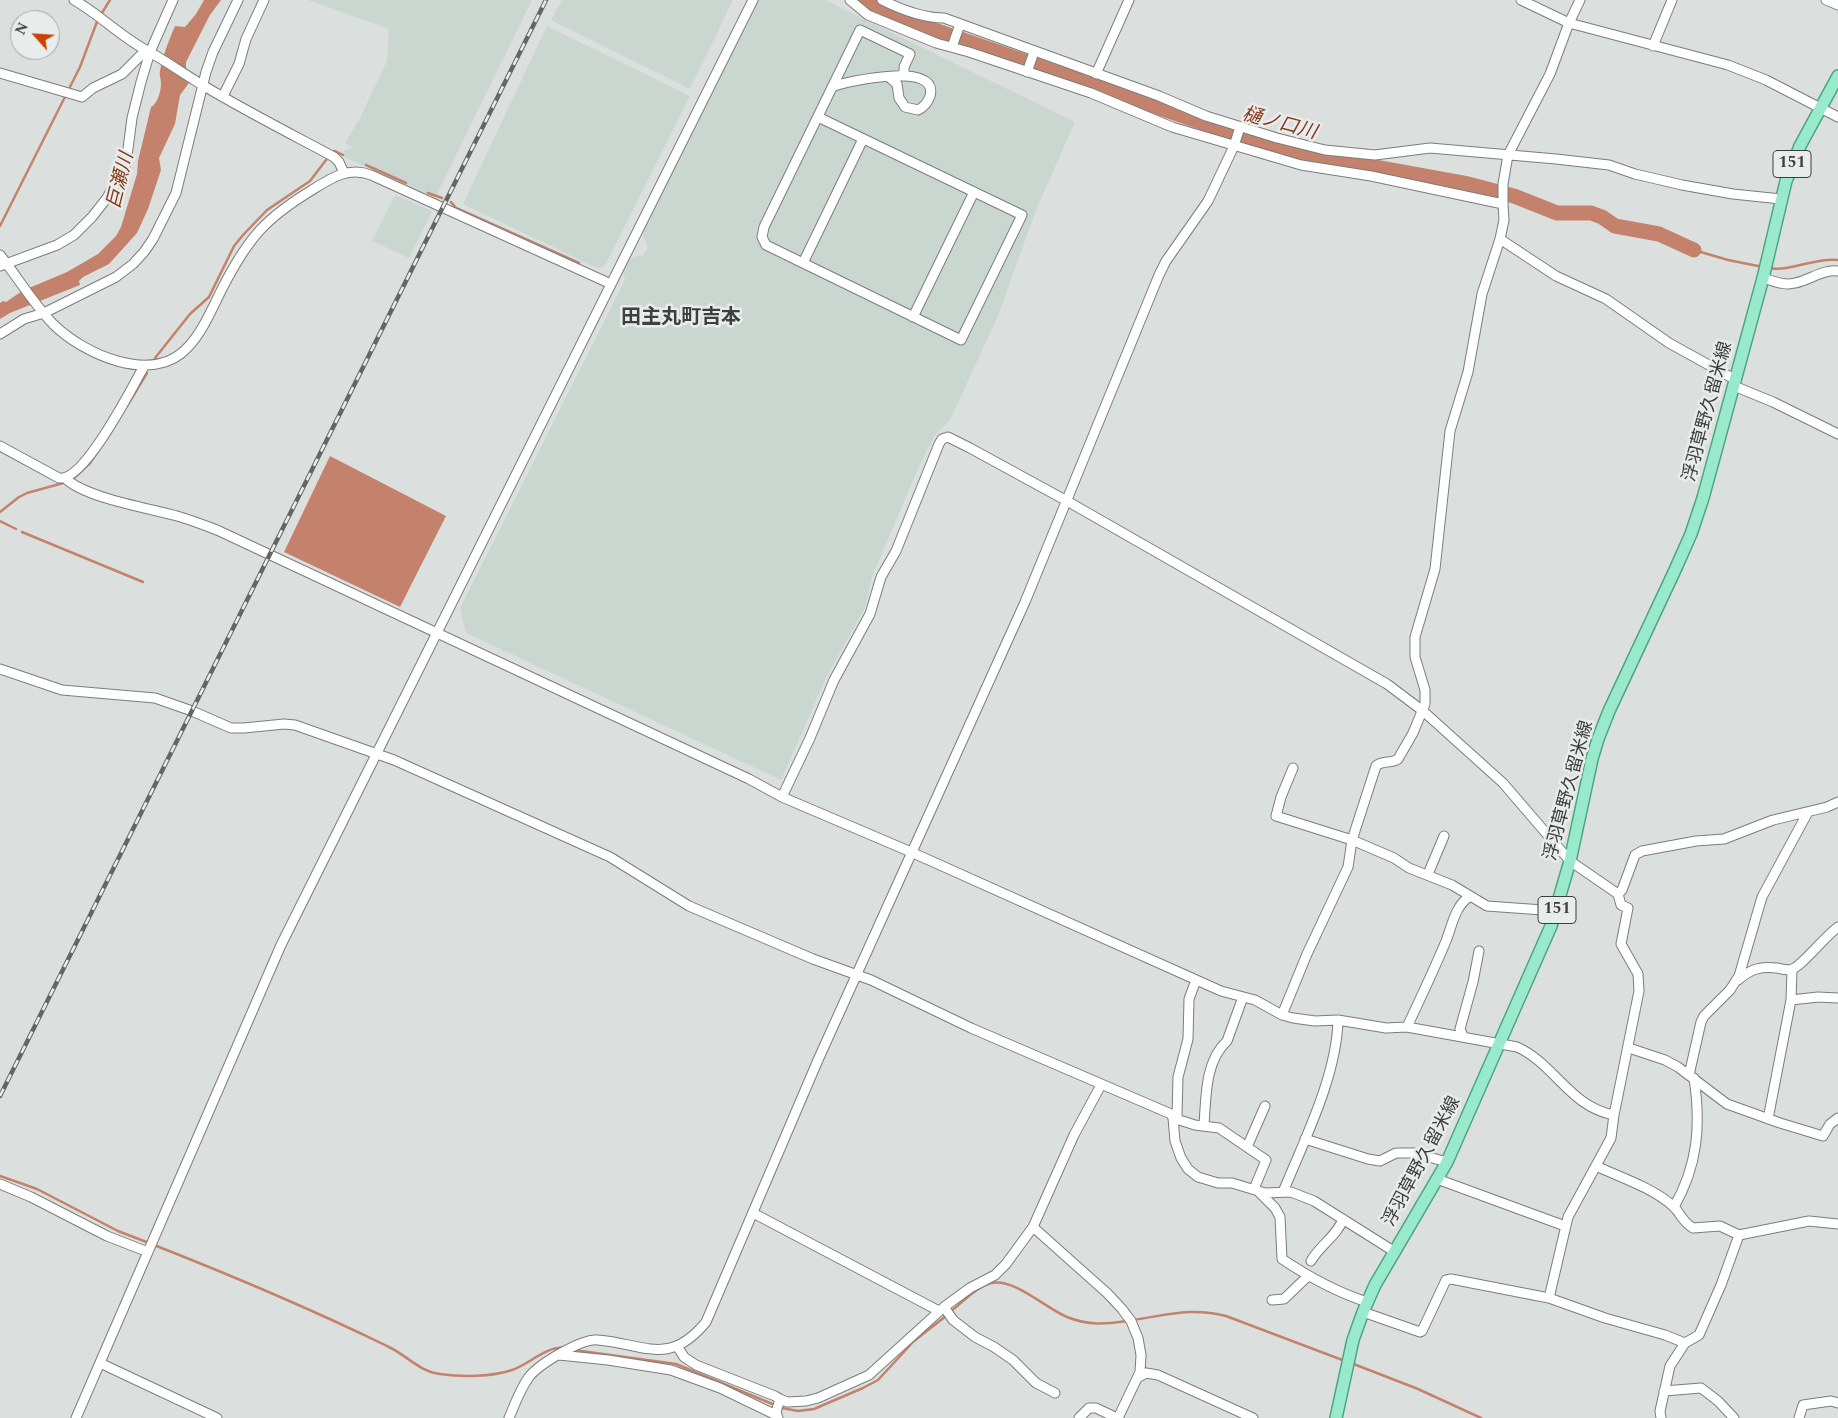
<!DOCTYPE html>
<meta charset="utf-8">
<style>
body{margin:0}
#map{position:relative;width:1838px;height:1418px;overflow:hidden;background:#dbe0de;font-family:Spectral,serif}
canvas{display:block}
.north{position:absolute;left:10px;top:10px;width:50px;height:50px;box-sizing:border-box;background:#e8edeb;border:1px solid #a3a7a5;border-radius:50%;rotate:296deg;font-size:14px;font-weight:700;line-height:20px;text-align:center;color:#3b3d3c}
.north::after{content:'';display:block;margin:auto;width:18px;height:22px;background:#c94303;clip-path:polygon(50% 0,100% 100%,50% 72%,0 100%)}
</style>
<div id="map">
<canvas width="1838" height="1418"></canvas>
<div class="north">N</div>
</div>
<script>
const context = document.querySelector('canvas').getContext('2d');
context.lineJoin = 'round';
function fillPath(path, color) { context.fillStyle = color; context.fill(path, 'evenodd'); }
function stroke(path, color, width, dash) { context.strokeStyle = color; context.lineWidth = width; context.lineCap = dash ? 'butt' : 'round'; context.setLineDash(dash || []); context.stroke(path); }
function label(font, color, halo, rows, align = 'center') {
  context.font = font + ' Spectral,"Noto Sans JP",serif'; context.lineWidth = 5; context.setLineDash([]); context.textBaseline = 'middle'; context.strokeStyle = halo; context.fillStyle = color; for (const [text, x, y, turn = 0] of rows) {
    context.save(); context.translate(x, y); context.rotate((+turn || 0) * Math.PI / 180); context.textAlign = isNaN(turn) ? turn : align; if (halo) context.strokeText(text, 0, 0); context.fillText(text, 0, 0); context.restore();
  }
}
const built = new Path2D(`
 M308 0H532L435 198 342 156 344 151 353 147 345 143 359 120 387 61 389 29Z
 M562 0H733L690 89 551 20Z
 M757 0H825L1075 122 1036 210 998 316 950 420 935 435 920 464 872 577 865 608 827 676 781 780 466 633 460 608 625 280 623 271 626 263 633 257 644 255 648 246 643 237 644 228Z
 M547 26 690 96 604 267 597 268 463 204Z
 M395 195 432 211 409 258 372 241Z`);
const water = new Path2D(`
 M204 0H221L210 15 186 62V68L189 83 180 95 175 124 159 158 161 170 148 209 137 233 109 264 83 277 79 281 80 285 10 313 0 319V303L3 301 6 302 22 291 67 272 98 254 116 236 121 227 137 174 138 161 151 107C158 103 161 91 161 83 161 78 159 76 160 71 163 55 169 40 175 26L185 27 196 14Z
 M330 456 446 516 400 607 284 552Z`);
const stream = new Path2D(`
 M332 152 335 151 343 155
 M366 165 406 183
 M428 193 442 198
 M451 202 456 208 579 263
 M0 226 80 67 98 19 110 0
 M1694 250 1728 260 1763 267
 M1768 268C1791 272 1816 257 1838 260
 M155 358 190 314 209 297 234 246 243 235 267 210 310 181 326 160
 M127 406 147 373
 M72 480 90 463 110 434
 M0 512 19 497 27 493 67 482
 M0 521 16 529
 M22 532 143 582
 M0 1176 37 1189 118 1231 149 1243
 M154 1245C233 1276 311 1309 387 1346 405 1354 420 1372 440 1374 461 1377 492 1377 512 1370 528 1365 546 1346 564 1348
 M950 1312C962 1303 976 1287 991 1283 1015 1278 1045 1308 1067 1317 1089 1326 1105 1324 1128 1321
 M1133 1320C1168 1315 1191 1307 1226 1316L1345 1361
 M574 1350 676 1364 782 1408 798 1411 814 1409 863 1388 878 1380 914 1341 946 1316
 M1351 1363 1418 1389 1481 1418`);
const river = new Path2D(`
 M862 0 877 8 900 18 1258 142 1303 154 1468 184 1514 196 1557 213H1591L1602 217 1615 226 1659 234 1694 250`);
const minor = new Path2D(`
 M74 0C99 14 120 36 146 50 166 61 184 74 204 86 246 111 291 134 334 157L339 162 344 173
 M850 0 868 15 936 43 969 52 1091 93 1172 127 1301 165 1371 176 1503 204 1504 220 1500 239 1482 294 1468 372 1450 431 1435 569 1415 637V657L1425 690V704L1413 733 1398 759C1391 764 1382 760 1376 766L1352 840 1348 867 1307 954 1282 1015
 M882 0C900 9 924 18 944 18L1159 96 1206 116 1277 138 1325 150 1375 155 1430 148 1556 159 1609 165 1635 174 1682 185 1733 194 1781 199
 M1521 0 1569 23 1728 65 1766 80 1838 117
 M1826 0 1838 5
 M1653 46 1672 0
 M952 47 960 24
 M1027 72 1034 52
 M0 73 82 97 93 88 122 74 146 50
 M1096 74 1129 0
 M832 87C847 81 940 61 930 96 928 102 924 107 918 110L905 107 899 98 897 84 889 77
 M223 96 239 64 246 39 264 0
 M818 117 1022 215 961 340 766 245 762 237 764 227 860 30 910 54 904 67V76
 M1503 204V184L1508 155 1550 74 1569 23 1580 0
 M1500 239 1556 276 1606 299 1669 343 1736 380
 M0 255C18 278 33 303 53 324 83 354 153 386 188 347 204 330 213 306 224 285 249 237 266 218 312 190 331 178 349 166 371 175L611 284
 M803 263 863 139
 M0 266 57 245 74 235 92 217 107 198 126 164 132 118 141 82 150 52 173 0
 M1763 278C1774 281 1784 286 1795 283 1810 280 1823 269 1838 271
 M913 317 974 192
 M0 334 24 319 44 313 116 277 133 264 144 252 153 239 176 193 206 72 213 52 238 0
 M1734 386 1773 402 1838 434
 M0 446 59 478C84 482 132 388 144 366
 M65 478C85 498 149 508 177 516 191 520 204 525 217 530L749 779 782 797 911 852 1221 991 1255 1000 1282 1015 1293 1018 1315 1021 1338 1020 1386 1028 1407 1027 1517 1047C1555 1064 1570 1107 1614 1115
 M0 669 62 690 155 698 192 711 231 728H244L284 724 295 725 394 760 610 857 689 906 813 959 871 980 971 1028 1171 1114 1173 1118 1175 1141 1181 1158 1188 1169 1198 1177 1218 1183H1232L1265 1193 1291 1192 1314 1201 1395 1252
 M1293 768 1281 797 1276 816 1352 840 1394 858 1409 868 1452 885 1487 906 1557 911
 M782 797 810 738 834 680 870 614 881 577 896 551 939 444 942 439 948 437 970 448 1067 501 1387 684 1423 711 1503 783 1570 861 1618 894 1621 905 1628 908 1621 944 1638 974 1639 991 1614 1115 1611 1138 1568 1217 1549 1298
 M1428 874 1444 836
 M1618 894 1622 890 1635 855 1642 851 1696 841 1724 839 1773 820 1827 807 1838 802
 M1196 980 1189 999 1188 1039 1178 1077 1177 1116 1173 1118 1195 1125 1219 1128 1266 1160 1254 1189
 M1738 980C1751 969 1760 966 1777 968 1782 969 1788 971 1792 969 1801 967 1826 935 1838 927
 M1791 1000 1818 997 1838 998
 M1407 1027C1420 999 1434 970 1446 941 1452 926 1455 906 1469 897
 M1463 1036 1460 1029 1473 982 1479 951
 M1629 1048 1665 1060 1678 1067 1727 1104 1780 1123 1823 1136 1830 1124 1838 1118
 M1689 1075 1701 1022 1704 1016 1730 990 1739 976 1762 897 1808 812
 M1768 1119 1791 1000 1792 970
 M1204 1125C1206 1097 1205 1061 1227 1041L1243 997
 M1305 1139 1368 1159 1380 1161 1396 1153H1414L1447 1162
 M1247 1147 1265 1106
 M1596 1166C1622 1178 1651 1187 1673 1206 1681 1213 1681 1221 1693 1228L1720 1226 1739 1235 1809 1221 1838 1224
 M1437 1179 1565 1226
 M0 1184 31 1197 107 1236 148 1252
 M1258 1191 1275 1208 1280 1217 1282 1259C1309 1277 1336 1292 1367 1302
 M1283 1192C1304 1141 1337 1075 1338 1020
 M1674 1207C1698 1165 1701 1125 1694 1078
 M753 1213 939 1311
 M1033 1227 1107 1293 1122 1309 1131 1321 1138 1338 1141 1355 1140 1372 1118 1418
 M1311 1261C1319 1246 1338 1235 1343 1219
 M1272 1300 1284 1299 1308 1276
 M944 1307 953 1320 975 1337 994 1347 1013 1360 1036 1383 1055 1393
 M1363 1312 1420 1332 1422 1331 1446 1280 1451 1279 1549 1298 1605 1318 1665 1335 1685 1343
 M677 1346 684 1357 696 1365 775 1396 780 1399 776 1412 778 1418
 M559 1355 608 1360 671 1370 720 1388 776 1415
 M100 1363 217 1418
 M1137 1378 1146 1373 1158 1375 1253 1418
 M1664 1391 1701 1388 1718 1401 1734 1418
 M780 1399 787 1402 806 1401 818 1398 869 1375 944 1307 970 1288 995 1275 1006 1264 1033 1227 1074 1135 1101 1085
 M76 1418 281 945 753 0
 M509 1418C515 1404 520 1389 529 1377 539 1364 582 1338 598 1340 645 1344 669 1367 706 1322L818 1060 1025 602 1159 275 1166 261 1208 201 1234 146 1240 127
 M1079 1418 1089 1408H1096L1117 1418
 M1661 1418 1660 1411 1670 1366 1685 1343 1699 1335 1721 1285 1739 1235
 M1799 1418 1803 1405 1831 1401 1838 1403`);
const major = new Path2D(`
 M1336 1418 1353 1340 1363 1312 1375 1285 1447 1162 1551 926 1570 861 1592 759 1598 739 1609 711 1675 570 1691 534 1703 498 1763 278 1786 181 1800 146 1838 76`);
const rail = new Path2D(`
 M0 1096 546 0`);
const shields = [
 [1792,164,38],
 [1557,910,38]
];
const shieldNames = [
 ["151",1792,164],
 ["151",1557,910]
];
const streetNames = [
 ["浮羽草野久留米線",1709,412,-75],
 ["浮羽草野久留米線",1570,791,-75],
 ["浮羽草野久留米線",1423,1162,-62]
];
const waterNames = [
 ["樋ノ口川",1279,125,15],
 ["巨瀬川",122,181,-76]
];
const quarterNames = [
 ["田主丸町吉本",681,319]
];
fillPath(built, '#cad7d1');
fillPath(water, '#c4826d');
stroke(stream, '#c4826d', 2.5);
stroke(river, '#c4826d', 15);
stroke(minor, '#797e7c', 11);
stroke(major, '#4ca485', 14);
stroke(minor, '#fff', 9);
stroke(major, '#99eacd', 11);
stroke(rail, '#646665', 4.5);
stroke(rail, '#e8edeb', 2.5, [8]);
for (const [x, y, w] of shields) { const box = new Path2D(); box.roundRect(x - w / 2, y - 13.5, w, 27, 4); context.fillStyle = '#e8edeb'; context.fill(box); stroke(box, '#3b3d3c', 1); }
label('bold 16px', '#3b3d3c', null, shieldNames);
label('18px', '#3b3d3c', '#e8edeb', streetNames);
label('italic 19px', '#89381c', '#e8edeb', waterNames);
label('bold 20px', '#3c403e', '#e8edeb', quarterNames);
</script>
